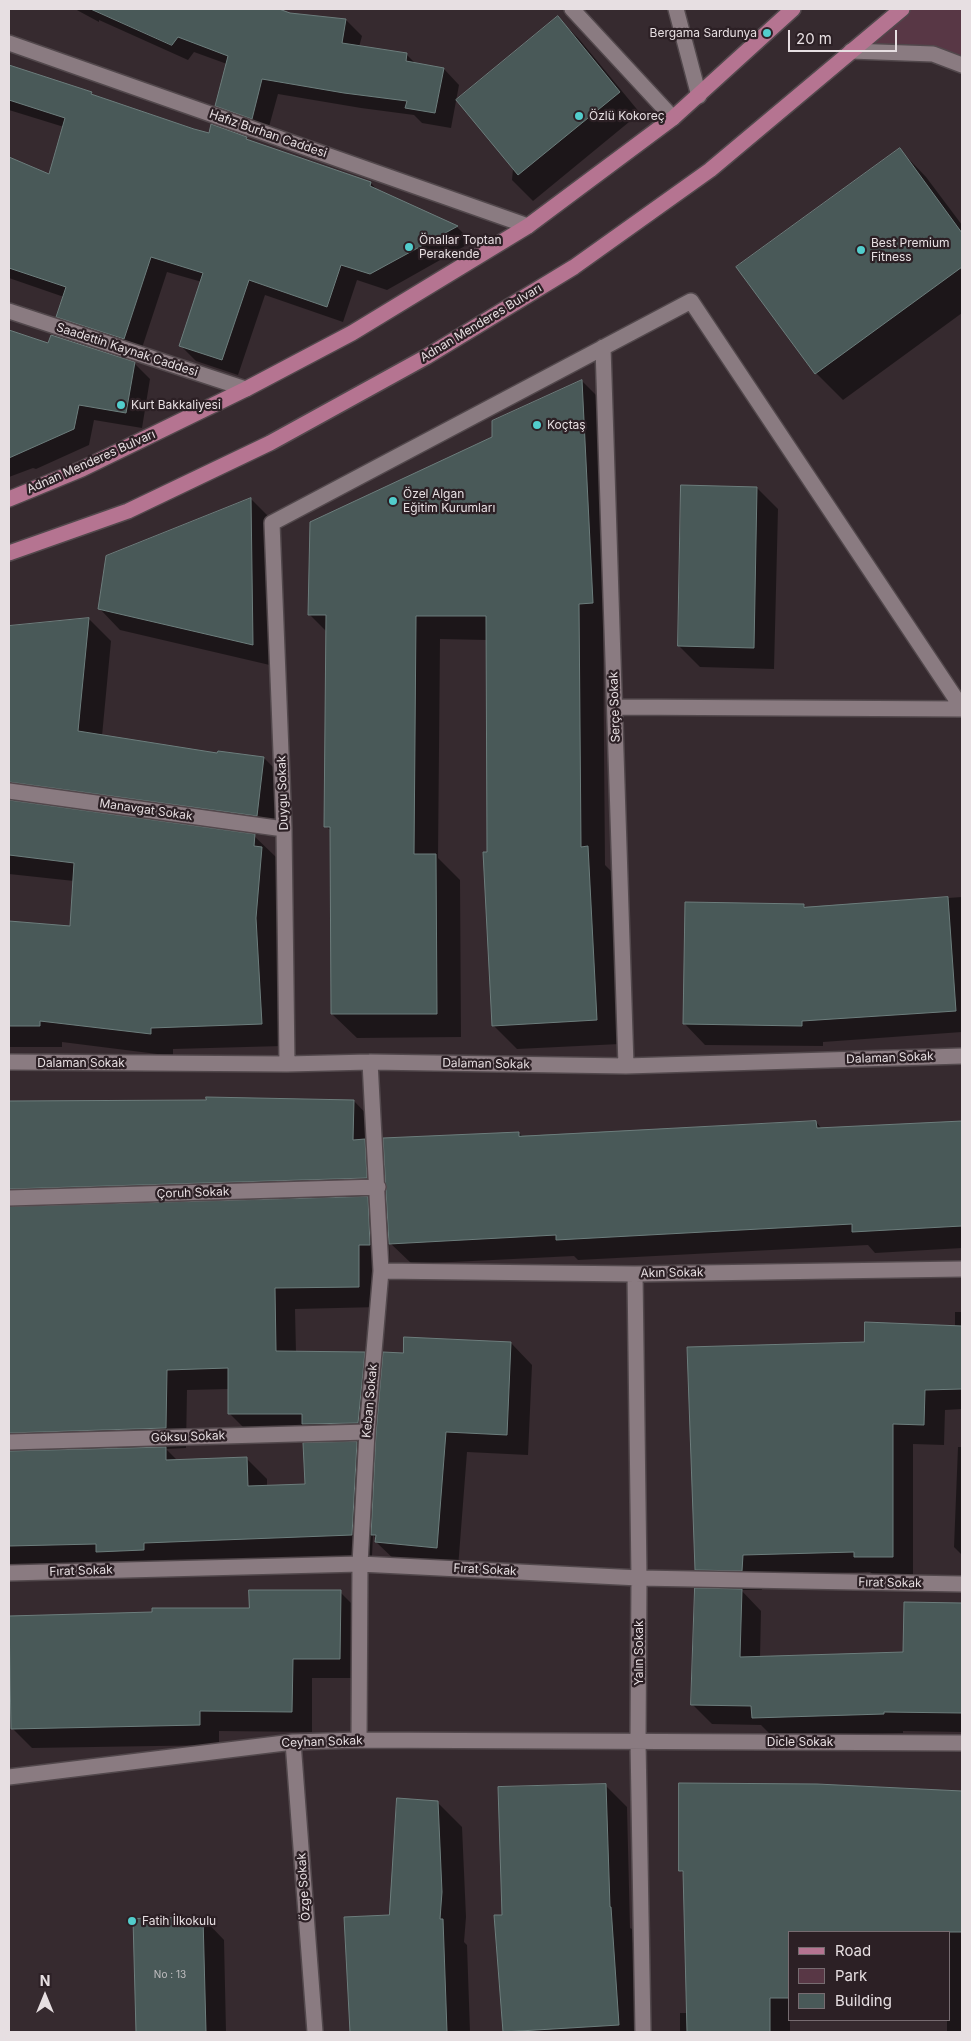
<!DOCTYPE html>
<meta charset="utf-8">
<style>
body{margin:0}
#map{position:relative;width:971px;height:2041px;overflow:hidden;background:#362a2f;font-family:Inter,sans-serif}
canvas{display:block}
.frame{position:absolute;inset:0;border:10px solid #e7dfe2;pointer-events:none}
.legend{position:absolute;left:788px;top:1931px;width:162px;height:90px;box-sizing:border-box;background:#2c2025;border:1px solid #776c71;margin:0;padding:6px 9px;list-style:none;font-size:15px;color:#e7dfe2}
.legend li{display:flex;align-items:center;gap:10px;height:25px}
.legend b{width:25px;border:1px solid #776c71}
.north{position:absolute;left:20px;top:1971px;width:50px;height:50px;-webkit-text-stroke:4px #2c2025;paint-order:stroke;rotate:0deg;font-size:14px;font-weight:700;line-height:20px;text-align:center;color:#e7dfe2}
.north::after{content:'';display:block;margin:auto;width:18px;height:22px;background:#e7dfe2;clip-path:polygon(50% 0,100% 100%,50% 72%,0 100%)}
.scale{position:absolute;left:788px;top:30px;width:109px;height:22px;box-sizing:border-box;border:2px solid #e7dfe2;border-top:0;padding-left:6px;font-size:15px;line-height:18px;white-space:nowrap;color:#e7dfe2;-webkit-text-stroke:4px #2c2025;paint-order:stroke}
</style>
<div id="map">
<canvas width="971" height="2041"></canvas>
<div class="frame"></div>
<ul class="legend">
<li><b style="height:6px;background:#b57491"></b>Road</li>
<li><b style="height:14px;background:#583745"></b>Park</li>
<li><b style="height:14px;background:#495958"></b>Building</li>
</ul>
<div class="north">N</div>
<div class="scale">20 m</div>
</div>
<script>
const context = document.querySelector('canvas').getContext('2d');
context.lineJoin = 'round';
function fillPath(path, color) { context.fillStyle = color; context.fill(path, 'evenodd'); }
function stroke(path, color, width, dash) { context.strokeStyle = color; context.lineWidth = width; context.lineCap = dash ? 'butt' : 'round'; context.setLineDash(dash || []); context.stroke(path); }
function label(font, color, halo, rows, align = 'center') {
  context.font = font + ' Inter,sans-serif'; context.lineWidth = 4.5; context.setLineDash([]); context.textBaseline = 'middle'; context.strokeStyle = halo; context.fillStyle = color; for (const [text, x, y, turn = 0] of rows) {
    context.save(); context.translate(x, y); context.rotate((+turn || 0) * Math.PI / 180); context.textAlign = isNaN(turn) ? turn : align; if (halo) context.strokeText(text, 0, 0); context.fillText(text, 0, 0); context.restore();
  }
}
const green = new Path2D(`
 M902 9H962V65L851 51Z`);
const shadow = new Path2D(`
 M75 9H275L290 14 346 20 362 36 359 47 406 54 416 64 444 69 459 85 451 128 422 123 414 115 361 108 278 94 267 134 233 121 217 105 227 64 194 52 188 60 99 20V22Z
 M558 18 579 39 640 113 533 201 512 180 524 46Z
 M9 66 91 93 95 96 210 134 246 138 251 142 371 183 377 190 457 227 472 242 387 290 357 280 343 322 265 295 238 375 196 361 181 346 202 282 167 272 140 354 74 332 58 316 64 297 9 278V159L50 176 64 127 9 110Z
 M900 150 926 177 962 225V313L843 400 816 373 738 267Z
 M9 332 49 345 134 363 150 379 142 428 94 420 89 445 36 469 33 468 9 477Z
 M582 381 606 405 617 627 603 628 605 865 612 872 620 1044 517 1049 493 1025 488 853 487 640 440 639 438 858 460 880 461 1037 357 1038 332 1014 331 831 326 826 327 632 309 614 493 438Z
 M757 488 778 509 774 669 700 667 679 646Z
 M251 499 272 520 274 666 120 630 99 608Z
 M89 619 111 641 102 736 218 754 264 758 286 780 279 837 252 834 277 858 276 863 283 870 278 941 283 1046 173 1049V1056L62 1042V1047H9V922L71 928 74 881 9 874V627Z
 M962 897V1032L823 1042V1046L705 1045 684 1023 804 905 807 908Z
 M354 1101 374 1122V1150L386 1162 519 1133 523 1137 816 1122 822 1129 962 1123V1248L875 1253 868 1245 578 1260 574 1256 412 1264 389 1242 390 1265 380 1307 295 1309 296 1353 364 1354 383 1372 404 1354 511 1343 532 1365 528 1455 467 1452 458 1568 398 1563 376 1542V1539L373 1535 372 1556 11 1566 9 1564V1102ZM388 1198 389 1220 368 1199ZM229 1389V1413L250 1434H314L323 1444 306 1485 267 1487V1479L247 1459 178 1461 166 1449 186 1448 187 1390ZM377 1443 376 1462 357 1444Z
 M955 1312H962V1409L945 1410 944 1445 913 1444V1577H876L870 1572 763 1575 762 1590H741L761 1611 760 1658 905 1653V1603L962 1604V1732L903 1731V1733L773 1737 761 1725 712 1724 692 1704 717 1590 696 1569 866 1343 955 1327Z
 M958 1447H962V1555L954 1547Z
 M340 1592 360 1612V1678H312V1732L219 1731V1745L32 1748 12 1728 9 1617 250 1610Z
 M605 1785 627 1807 630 1928 632 1929 639 2032H505Z
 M817 1785 962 1792V2032H947V2020H950V1932H790V2032H680V2013H688L685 1875 680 1870Z
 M437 1802 462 1827 466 1917 464 1942 467 1945 470 2032H351L346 1918 390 1916Z
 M203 1918 224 1940 226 2032H137L134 1920Z`);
const building = new Path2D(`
 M91 9H279L290 13 346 19 342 43 407 53 406 61 444 68 435 113 405 108 407 101 344 93 262 79 252 119 215 106 228 56 178 37 172 45Z
 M558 16 620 92 518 175 456 100Z
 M9 65 92 92 91 94 194 129 209 133 211 124 247 137 246 139 371 182 370 186 458 226 370 274 341 265 327 307 249 280 222 360 179 346 203 273 151 257 124 339 56 317 66 287 9 268V157L49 174 65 118 9 100Z
 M900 148 962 233V267L815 374 736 267Z
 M9 330 48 343 51 335 135 362 126 413 79 405 74 429 9 458Z
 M582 380 593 603 579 604 581 847 588 846 597 1020 492 1026 483 852H487L486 616H416L414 854H436L437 1014H331L330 827H324L326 615H308L310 522 492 437V421Z
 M681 485 757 487 754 648 678 646Z
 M251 498 253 645 98 609 106 556Z
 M89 618 78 731 217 753 218 751 264 757 257 816 9 782V626Z
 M9 800 255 834 254 846 262 847 256 918 262 1024 151 1028V1034L40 1021V1026H9V921L70 926 74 863 9 855Z
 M948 897 956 1011 802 1021V1026L683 1024 685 902 804 904V907Z
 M206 1097 354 1100 353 1140 365 1139 367 1178 9 1189V1101L206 1100Z
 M816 1121 817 1128 962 1121V1226L852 1232V1224L556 1240V1235L389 1244 383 1138 519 1132V1136Z
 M368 1197 370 1245H359V1287L275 1288 276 1351 365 1352 358 1423 302 1424V1414H228V1368L167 1370 166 1428 9 1433V1207Z
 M865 1322 962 1326V1389L925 1390 924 1425 893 1424V1557H854V1552L743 1555 742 1571 695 1570 687 1347 864 1342Z
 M404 1337 511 1342 507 1435 446 1432 437 1548 375 1542 376 1535H371L376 1433 383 1352 403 1353Z
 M357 1442 352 1535 144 1543V1550L96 1552V1544L9 1546V1451L166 1447V1460L247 1457 248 1486 305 1484 303 1443Z
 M695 1588 742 1589 740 1657 903 1652 904 1602 962 1603V1713L884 1712V1714L752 1718 751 1706 691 1705Z
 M249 1590H341L340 1659H293L292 1712 200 1711V1725L11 1729 9 1616 152 1612V1608H249Z
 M679 1783 817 1784 962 1791V1932H790V1998H770V2032H687L683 1871H679Z
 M606 1784 610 1907H611L619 2025 503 2032 494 1915H502L498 1787Z
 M397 1798 438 1801 442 1892 440 1919H443L447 2032H350L344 1917 389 1915Z
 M203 1917 206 2032H136L133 1919Z`);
const minor = new Path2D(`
 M572 9 673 118
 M676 9 699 96
 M9 43 528 226
 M851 51 933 54 962 65
 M9 311 246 389
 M603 347 626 1066
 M615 707 962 709
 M9 791 284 829
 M9 1062 287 1064 370 1062 626 1066 962 1056
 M287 1064 284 829 272 523 691 301 962 708
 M9 1198 378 1187
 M381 1271 635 1274 962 1269
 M635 1274 639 1578 638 1742 643 2032
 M9 1442 367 1432
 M9 1573 360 1564 639 1578 962 1584
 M359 1740 360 1564 367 1432 381 1271 370 1062
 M293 1742 315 2032
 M9 1777 293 1742 359 1740 962 1743`);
const major = new Path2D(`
 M9 499 82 469 246 389 352 333 528 226 673 118 793 9
 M9 553 128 511 270 443 426 357 574 267 710 170 902 9`);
const markers = [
 [767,33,5,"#52cdcc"],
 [579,116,5,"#52cdcc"],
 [409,247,5,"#52cdcc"],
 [861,250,5,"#52cdcc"],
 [121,405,5,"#52cdcc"],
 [537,425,5,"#52cdcc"],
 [393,501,5,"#52cdcc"],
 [132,1921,5,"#52cdcc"]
];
const numberNames = [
 ["No : 13",170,1975]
];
const poiNames = [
 ["Bergama Sardunya",757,33,"right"],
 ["Özlü Kokoreç",589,116],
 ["Önallar Toptan",419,240],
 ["Perakende",419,254],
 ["Best Premium",871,243],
 ["Fitness",871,257],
 ["Kurt Bakkaliyesi",131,405],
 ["Koçtaş",547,425],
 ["Özel Algan",403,494],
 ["Eğitim Kurumları",403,508],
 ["Fatih İlkokulu",142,1921]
];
const streetNames = [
 ["Hafız Burhan Caddesi",268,134,19],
 ["Adnan Menderes Bulvarı",481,323,-31],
 ["Saadettin Kaynak Caddesi",127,350,18],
 ["Adnan Menderes Bulvarı",91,462,-24],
 ["Serçe Sokak",615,707,-92],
 ["Duygu Sokak",283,793,-92],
 ["Manavgat Sokak",146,810,8],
 ["Dalaman Sokak",890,1058,-2],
 ["Dalaman Sokak",81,1063],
 ["Dalaman Sokak",486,1064,1],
 ["Çoruh Sokak",193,1193,-2],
 ["Akın Sokak",672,1273,-1],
 ["Keban Sokak",370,1401,-85],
 ["Göksu Sokak",188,1437,-2],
 ["Fırat Sokak",485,1570,3],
 ["Fırat Sokak",81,1571,-2],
 ["Fırat Sokak",890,1583,1],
 ["Yalın Sokak",639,1653,-90],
 ["Ceyhan Sokak",322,1742,-2],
 ["Dicle Sokak",800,1742],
 ["Özge Sokak",304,1887,-94]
];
fillPath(green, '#583745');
fillPath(shadow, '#0007');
fillPath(building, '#495958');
stroke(building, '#6c7d7c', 1);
stroke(minor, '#52484c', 18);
stroke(major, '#52484c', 18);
stroke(minor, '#8a7b81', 15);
stroke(major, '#b57491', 15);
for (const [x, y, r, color] of markers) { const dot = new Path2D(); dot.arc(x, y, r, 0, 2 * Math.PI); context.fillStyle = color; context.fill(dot); stroke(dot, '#2c2025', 2); }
label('10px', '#c0bec0', null, numberNames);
label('12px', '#e7dfe2', '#2c2025', poiNames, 'left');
label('12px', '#e7dfe2', '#2c2025', streetNames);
</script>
